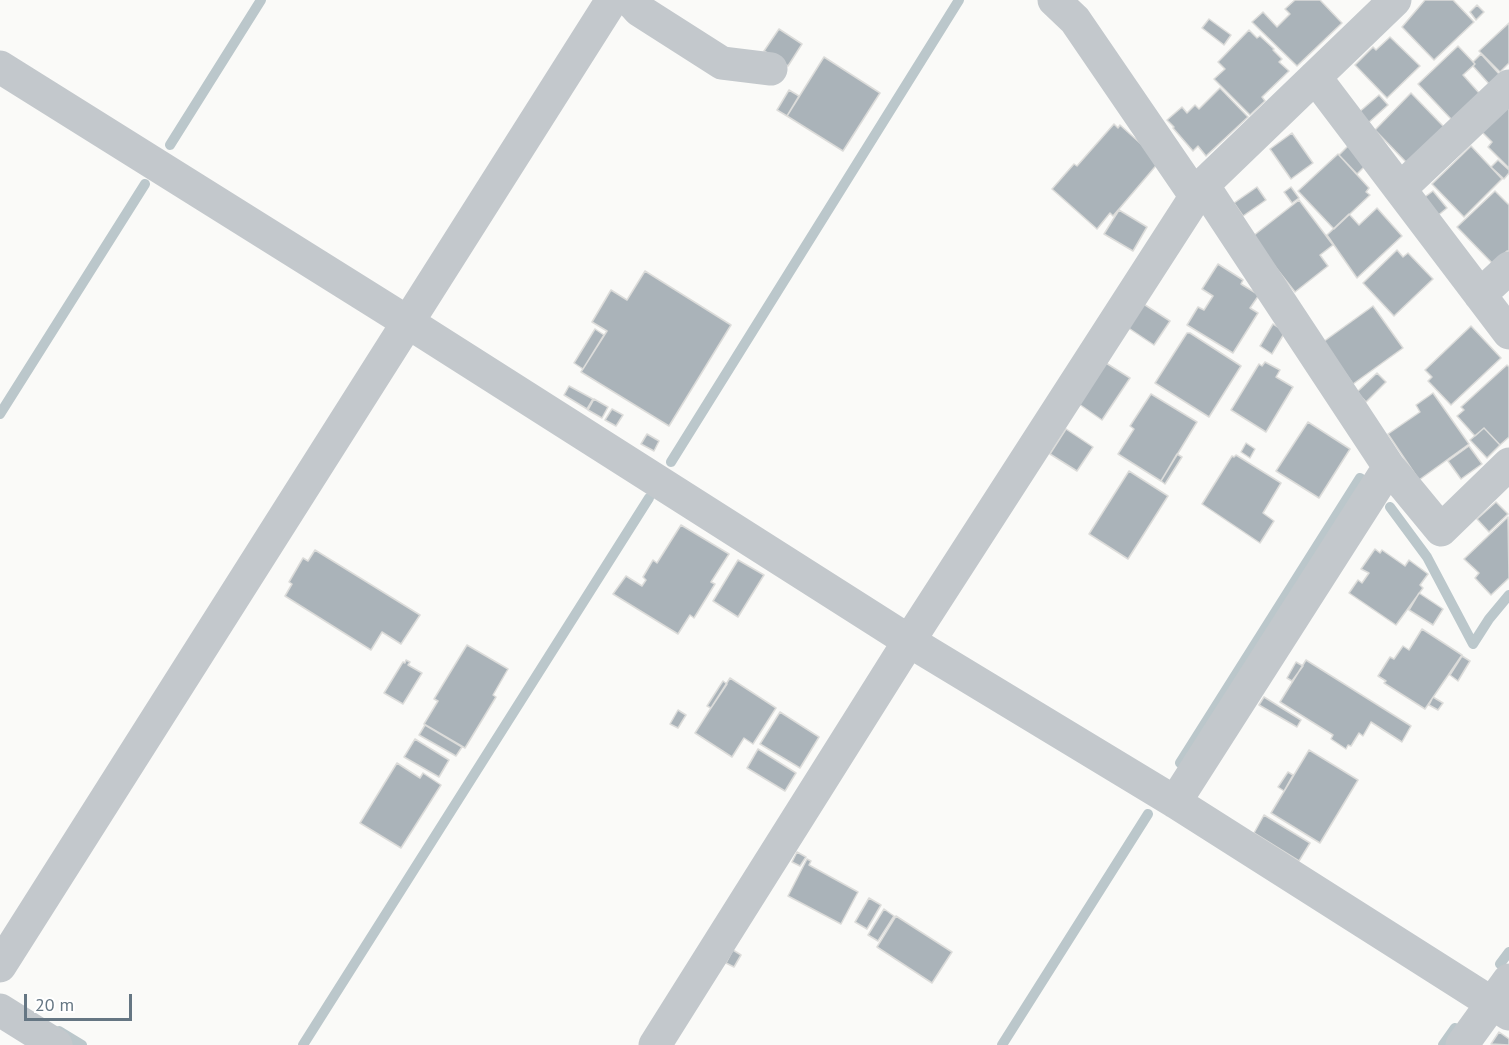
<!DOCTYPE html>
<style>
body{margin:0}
#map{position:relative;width:1509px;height:1045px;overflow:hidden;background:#fafaf8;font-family:"PT Sans",sans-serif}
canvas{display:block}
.scale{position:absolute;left:24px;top:994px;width:108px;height:27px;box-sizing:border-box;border:3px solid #657683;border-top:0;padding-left:8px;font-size:18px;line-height:21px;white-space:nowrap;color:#657683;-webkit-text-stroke:4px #fff;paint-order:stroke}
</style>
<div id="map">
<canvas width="1509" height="1045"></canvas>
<div class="scale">20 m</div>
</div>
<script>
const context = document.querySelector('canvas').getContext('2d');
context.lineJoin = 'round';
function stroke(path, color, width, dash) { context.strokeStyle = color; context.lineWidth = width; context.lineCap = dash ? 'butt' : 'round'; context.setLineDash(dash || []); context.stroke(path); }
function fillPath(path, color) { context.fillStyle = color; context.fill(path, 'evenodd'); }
const stream = new Path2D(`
 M170 145 261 0
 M0 414 145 184
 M671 462 959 0
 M1390 507 1427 557 1473 644 1489 619 1509 595
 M1180 763 1360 478 1365 482
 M1500 964 1509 952
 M59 1031 82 1045
 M303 1045 649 498
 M1002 1045 1148 814
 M1443 1045 1455 1028`);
const building = new Path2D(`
 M1295 0H1320L1342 23 1297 66 1252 22 1263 12 1277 27 1290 14 1285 9Z
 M1425 0H1453L1474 22 1434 60 1402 27Z
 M1477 5 1484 12 1476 20 1470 12Z
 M1209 19 1231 35 1224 45 1202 28Z
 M1509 23V63L1500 72 1479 51Z
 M779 29 802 44 788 66 764 51Z
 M1249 30 1257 38 1260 36 1274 49 1273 50 1282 59 1279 62 1289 71 1262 97 1265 101 1250 115 1214 79 1225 69 1218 62Z
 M1390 37 1420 66 1387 98 1355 65 1373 47 1376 50Z
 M1458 46 1475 64 1463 75 1480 94 1452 120 1418 84Z
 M1481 54 1500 75 1490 85 1473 66 1475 64 1473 62Z
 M824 57 880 93 843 151 787 116Z
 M1220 88 1248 117 1206 156 1198 146 1193 151 1173 128 1174 127 1167 120 1182 107 1187 113 1195 105 1199 109Z
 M789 90 799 96 787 116 777 110Z
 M1411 93 1444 127 1408 164 1375 130Z
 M1379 95 1388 105 1367 124 1358 113Z
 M1509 100V168L1488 147 1492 142 1479 129Z
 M1114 124 1118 128 1120 125 1160 161 1113 216 1110 213 1097 229 1052 189 1074 164 1077 166Z
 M1292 133 1313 163 1291 179 1270 149Z
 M1350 144 1368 163 1357 174 1339 155Z
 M1471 146 1502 179 1464 217 1432 184Z
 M1338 154 1369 188 1366 192 1370 195 1334 229 1298 191Z
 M1498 160 1509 170V173L1504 179 1491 167Z
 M1257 187 1266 200 1243 216 1234 203Z
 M1291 187 1299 198 1292 203 1284 192Z
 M1433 191 1447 208 1436 217 1422 199Z
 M1495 191 1509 205V251H1507L1493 264 1457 227Z
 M1299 200 1333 245 1320 255 1328 266 1295 292 1255 241 1253 236Z
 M1377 208 1402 236 1357 278 1327 235 1349 214 1359 225Z
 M1119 210 1147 227 1133 251 1104 234Z
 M1397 250 1403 257 1408 253 1433 279 1394 316 1363 283Z
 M1218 264 1243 280 1241 284 1259 295 1250 308 1258 313 1233 353 1187 325 1198 307 1204 310 1213 296 1202 289Z
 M645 271 731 325 669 426 581 372 607 331 592 322 611 290 627 300Z
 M1142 303 1170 321 1154 345 1127 327Z
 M1373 306 1403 348 1353 384 1323 342Z
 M1273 324 1285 332 1272 354 1260 346Z
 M1471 326 1501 358 1451 405 1428 381 1432 377 1425 370Z
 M595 329 604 335 583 369 574 363Z
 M1187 333H1190L1241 366 1209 417 1155 383Z
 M1265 362 1280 370 1276 377 1293 387 1266 432 1231 410 1259 364 1262 366Z
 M1106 363 1130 378 1102 420 1079 404Z
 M1507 365 1509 367V437L1500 445 1484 428 1475 436 1457 416 1464 410 1461 407Z
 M1377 373 1386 382 1366 402 1357 392Z
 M569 386 593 399 587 409 564 395Z
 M1433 393 1469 444 1419 480 1388 434 1420 412 1416 405Z
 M1151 394 1197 422 1161 481 1118 454 1134 429 1130 426Z
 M594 399 608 407 602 418 588 410Z
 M612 409 623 415 616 426 605 420Z
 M1308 422 1350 449 1319 498 1276 471Z
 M1484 428 1500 445 1487 458 1470 440Z
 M1066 429 1093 447 1077 471 1050 454Z
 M647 434 659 441 654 451 641 444Z
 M1246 443 1255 449 1250 458 1241 452Z
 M1469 446 1482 464 1461 479 1448 461Z
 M1177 454 1182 457 1165 484 1161 481Z
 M1236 455 1281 483 1263 513 1274 521 1260 543 1202 504 1232 456 1234 457Z
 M1129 471 1168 496 1128 559 1089 534Z
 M1496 502 1508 514 1489 532 1477 519Z
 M1508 517 1509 578 1491 595 1475 578 1479 573 1464 559Z
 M681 525 729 554 711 582 715 584 694 618 690 615 678 634 613 594 626 576 642 586 646 580 643 577 653 560 657 563Z
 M1375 549 1380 553 1382 550 1405 566 1409 560 1428 574 1420 585 1423 588 1396 625 1349 593 1358 580 1362 583 1369 573 1361 569Z
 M315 550 420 615 401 644 382 632 371 650 285 596 292 584 289 582 303 558 308 561Z
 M738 560 764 575 738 617 713 601Z
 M1419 593 1443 609 1433 625 1409 610Z
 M1422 629 1462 655 1425 709 1384 683 1386 681 1378 676 1390 657 1394 659 1403 646 1409 650Z
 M467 645 508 669 493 695 496 697 465 748 424 724 438 701 434 699Z
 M1462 656 1470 661 1458 681 1450 675Z
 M406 660 410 662 408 665 422 673 403 704 384 693 403 662 405 663Z
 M1306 660 1411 726 1402 742 1371 722 1363 736 1359 733 1351 746 1348 745 1346 749 1331 739 1333 735 1280 702Z
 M1296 662 1303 666 1292 681 1287 678Z
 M730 678 776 708 753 744 744 738 732 757 695 733Z
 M723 681 727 684 711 708 707 706Z
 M1264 697 1301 720 1297 727 1259 705Z
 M1433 697 1443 703 1438 710 1429 705Z
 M678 710 686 715 678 728 670 724Z
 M780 712 819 737 800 768 760 744Z
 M425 725 462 747 456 756 419 735Z
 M415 739 449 760 439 777 404 757Z
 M758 749 796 773 785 791 747 768Z
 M1309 750 1358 780 1320 843 1271 813Z
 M397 763 420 778 423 773 441 785 401 848 360 823Z
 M1288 772 1293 775 1284 791 1278 787Z
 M1264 815 1310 843 1299 861 1254 833Z
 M797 852 806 857 800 866 792 862Z
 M807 859 811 861 809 865 858 892 841 924 788 896Z
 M869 898 881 905 867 929 855 922Z
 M884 909 894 916 878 941 868 935Z
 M896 916 952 952 932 983 877 947Z
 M733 950 741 955 734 967 726 963Z
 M1499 1032 1509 1039V1045L1491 1044Z`);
const minor = new Path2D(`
 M630 0 639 10 722 63 771 69
 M1054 0 1075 20 1196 197
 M0 67 409 323 909 641 1175 802 1509 1014
 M1315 77 1509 333
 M1203 185 1389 467 1441 530 1509 464
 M1400 189 1509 86
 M1480 295 1509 268
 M1175 802 1389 467
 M0 966 612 0
 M0 1010 56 1045
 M655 1045 909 641 1203 185 1395 0
 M1462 1045 1509 980`);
stroke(stream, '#bbc7cb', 10);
fillPath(building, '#aab3b9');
stroke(building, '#dcdcda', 1.5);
stroke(minor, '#c3c8cc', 33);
</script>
